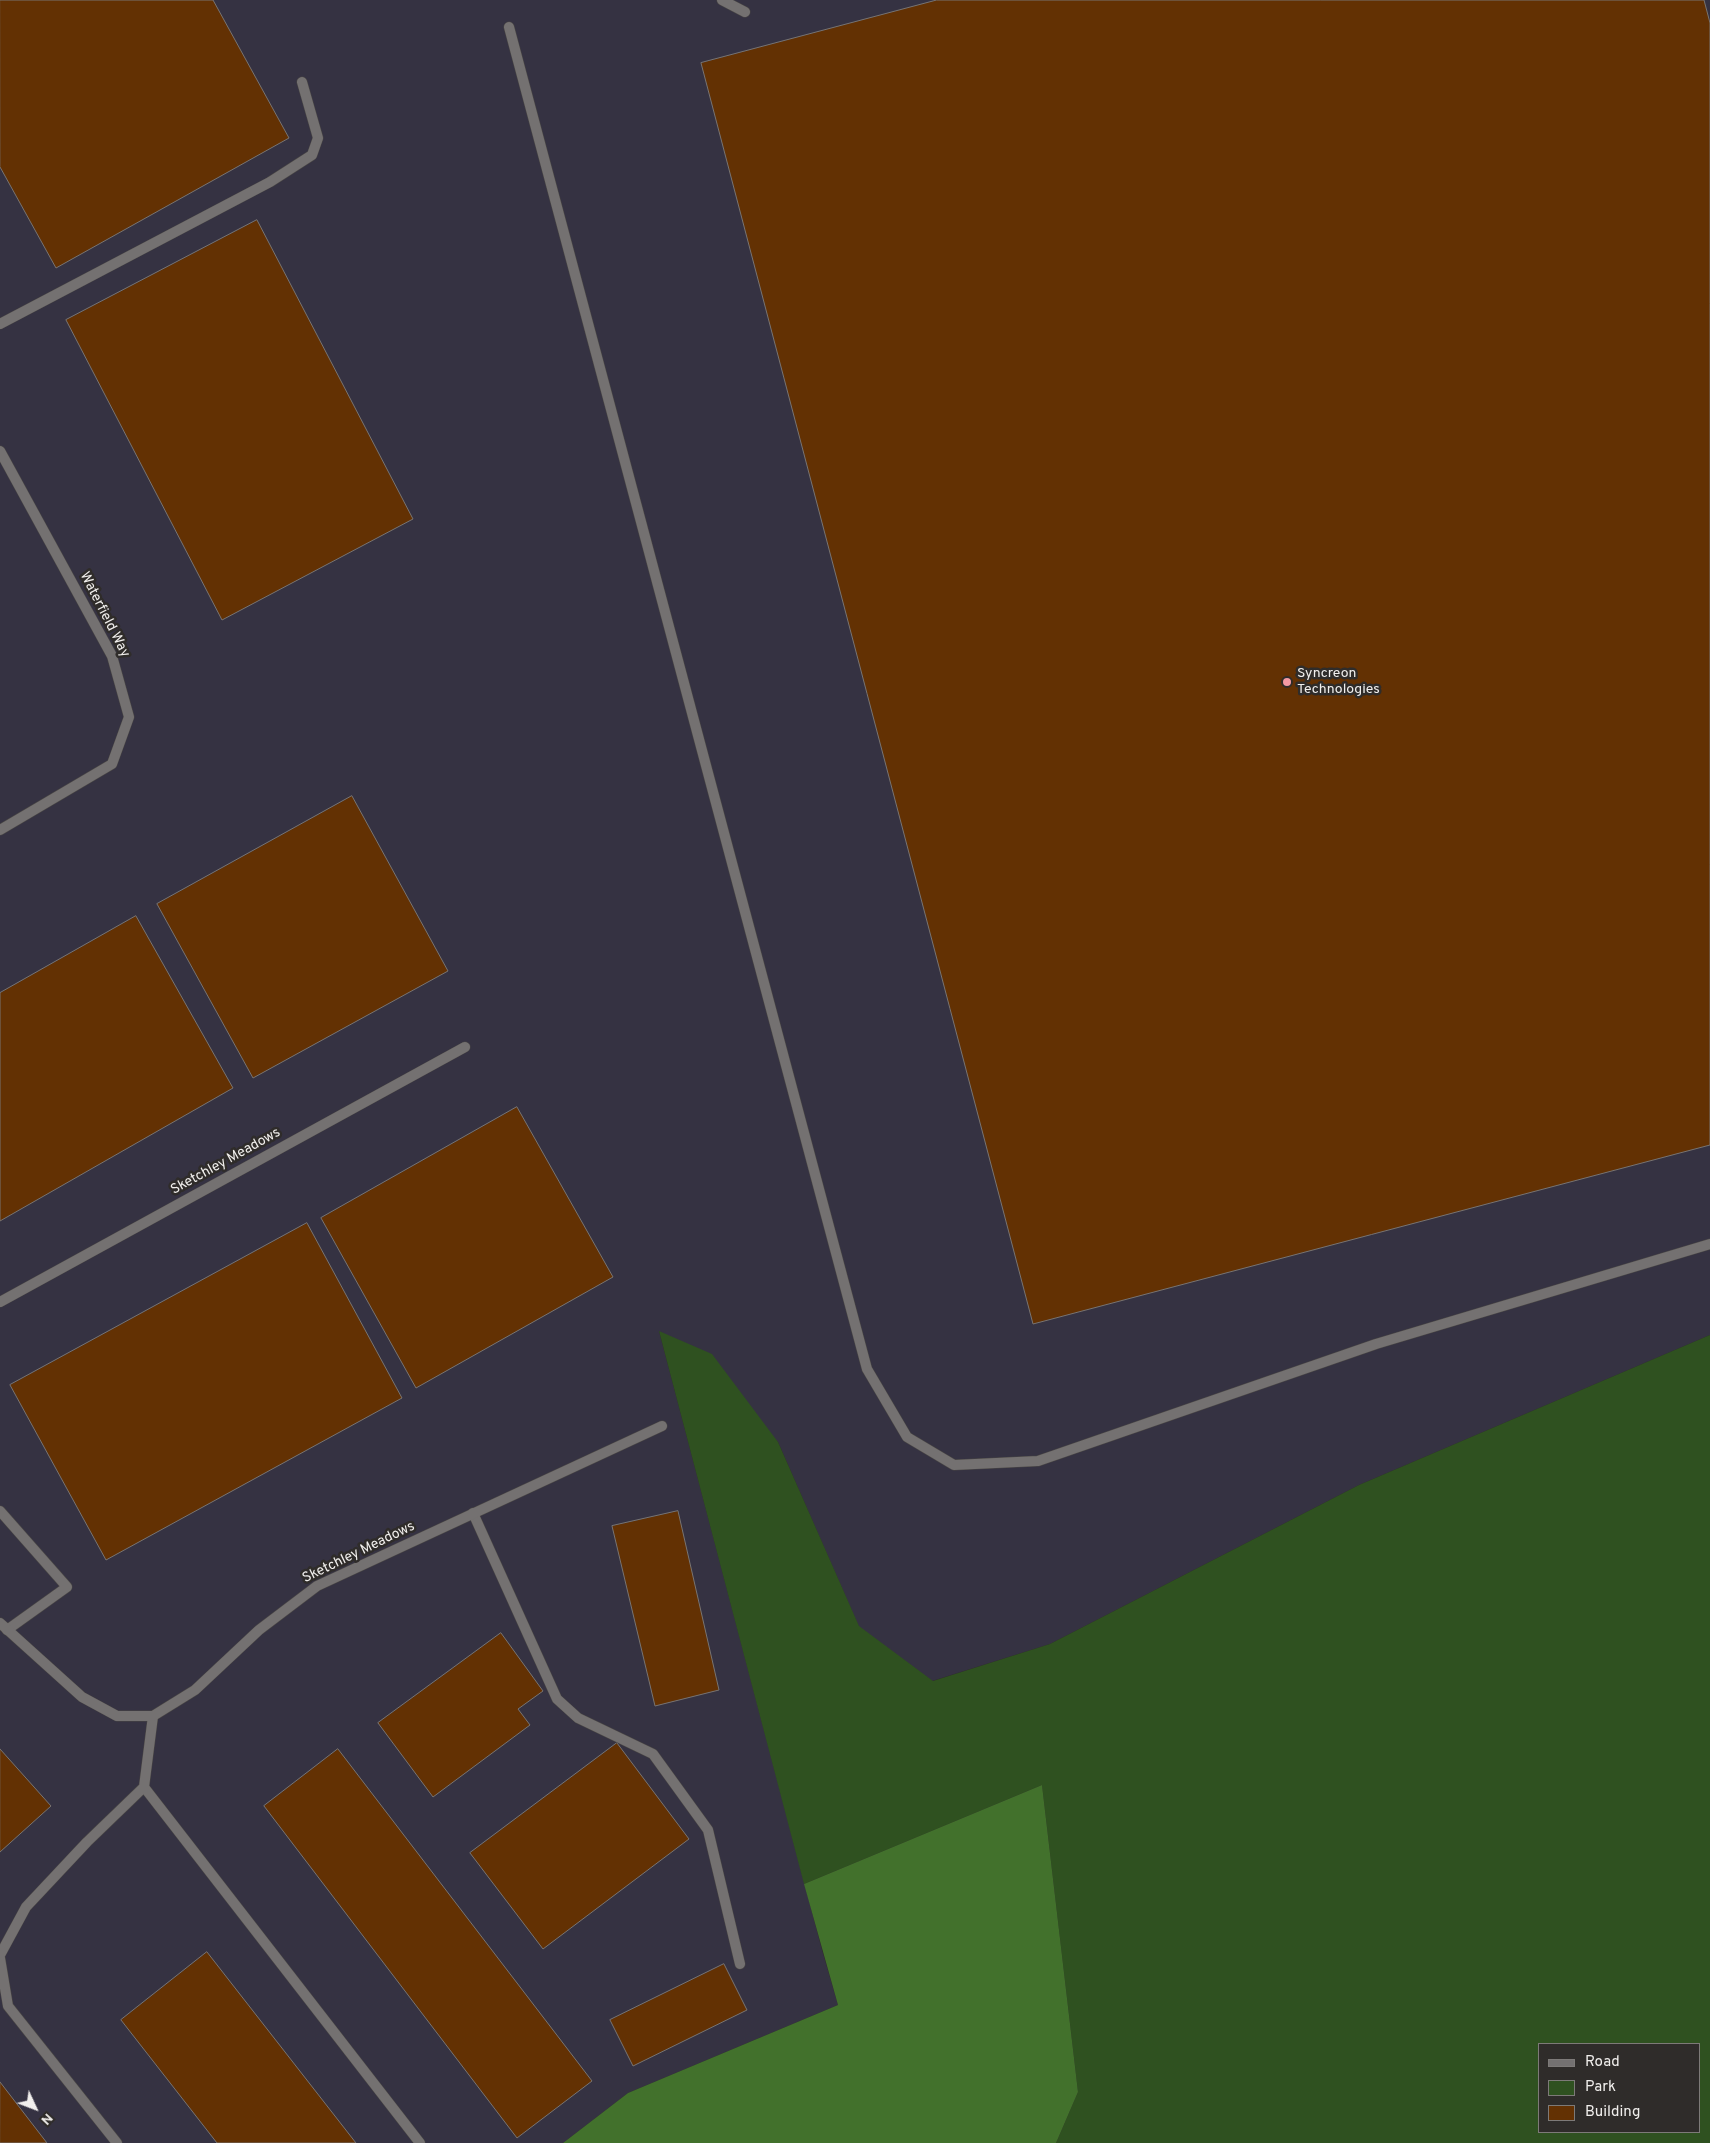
<!DOCTYPE html>
<style>
body{margin:0}
#map{position:relative;width:1710px;height:2143px;overflow:hidden;background:#2f2c2a;font-family:Overpass,sans-serif}
canvas{display:block}
.legend{position:absolute;left:1538px;top:2043px;width:162px;height:90px;box-sizing:border-box;background:#2f2c2a;border:1px solid #7d7a78;margin:0;padding:6px 9px;list-style:none;font-size:15px;color:#f1efed}
.legend li{display:flex;align-items:center;gap:10px;height:25px}
.legend b{width:25px;border:1px solid #7d7a78}
.north{position:absolute;left:10px;top:2083px;width:50px;height:50px;-webkit-text-stroke:4px #2f2c2a;paint-order:stroke;rotate:133deg;font-size:14px;font-weight:700;line-height:20px;text-align:center;color:#f1efed}
.north::after{content:'';display:block;margin:auto;width:18px;height:22px;background:#f1efed;clip-path:polygon(50% 0,100% 100%,50% 72%,0 100%)}
</style>
<div id="map">
<canvas width="1710" height="2143"></canvas>
<ul class="legend">
<li><b style="height:6px;background:#747171"></b>Road</li>
<li><b style="height:14px;background:#2f5120"></b>Park</li>
<li><b style="height:14px;background:#633103"></b>Building</li>
</ul>
<div class="north">N</div>
</div>
<script>
const context = document.querySelector('canvas').getContext('2d');
context.lineJoin = 'round';
function fillPath(path, color) { context.fillStyle = color; context.fill(path, 'evenodd'); }
function stroke(path, color, width, dash) { context.strokeStyle = color; context.lineWidth = width; context.lineCap = dash ? 'butt' : 'round'; context.setLineDash(dash || []); context.stroke(path); }
function label(font, color, halo, rows, align = 'center') {
  context.font = font + ' Overpass,sans-serif'; context.lineWidth = 5; context.setLineDash([]); context.textBaseline = 'middle'; context.strokeStyle = halo; context.fillStyle = color; for (const [text, x, y, turn = 0] of rows) {
    context.save(); context.translate(x, y); context.rotate((+turn || 0) * Math.PI / 180); context.textAlign = isNaN(turn) ? turn : align; if (halo) context.strokeText(text, 0, 0); context.fillText(text, 0, 0); context.restore();
  }
}
const industrial = new Path2D(`
 M0 0H1710V1335L1359 1485 1050 1644 932 1681 859 1627 778 1442 659 1331 822 1950 838 2005 628 2093 563 2143H0Z`);
const green = new Path2D(`
 M659 1331 712 1354 778 1442 859 1626 933 1681 1050 1644 1359 1485 1710 1335V2143H1056L1078 2092 1042 1785 804 1884ZM1539 2044H1699V2132H1539Z`);
const forest = new Path2D(`
 M1042 1785 1078 2092 1056 2143H563L628 2093 838 2005 804 1884Z`);
const building = new Path2D(`
 M0 0H213L289 138 56 268 0 167Z
 M937 0H1704L1710 23V1145L1033 1324 701 63Z
 M257 220 413 519 222 620 66 320Z
 M352 796 448 971 253 1078 157 904Z
 M136 916 233 1088 0 1221V993Z
 M517 1107 613 1277 416 1388 321 1218Z
 M307 1223 402 1398 106 1560 10 1385Z
 M678 1511 719 1690 655 1706 612 1526Z
 M501 1633 543 1691 518 1709 530 1725 433 1797 378 1723Z
 M617 1743 689 1839 543 1949 470 1853Z
 M0 1749 51 1806 0 1852Z
 M338 1749 592 2081 517 2138 264 1806Z
 M207 1952 356 2143H217L121 2020Z
 M724 1964 747 2010 633 2066 610 2020Z
 M0 2082 47 2143H0Z`);
const service = new Path2D(`
 M722 0 745 12
 M509 27 867 1369 907 1437 954 1465 1038 1461 1376 1344 1710 1244
 M0 324 270 182 312 155 318 138 302 82
 M0 1511 67 1587 7 1630
 M473 1513 557 1699 578 1718 653 1754 708 1830 740 1964
 M144 1787 153 1716
 M0 1955 26 1907 87 1842 144 1787 420 2143
 M0 1958 8 2006 117 2143`);
const minor = new Path2D(`
 M0 451 112 656 129 717 112 764 0 830
 M0 1302 465 1047
 M0 1623 82 1697 117 1716H153L195 1690 259 1630 317 1586 662 1426`);
const markers = [
 [1287,682,5,"#f49aa3"]
];
const streetNames = [
 ["Waterfield Way",104,615,63],
 ["Sketchley Meadows",226,1162,-29],
 ["Sketchley Meadows",359,1553,-26]
];
const poiNames = [
 ["Syncreon",1297,674],
 ["Technologies",1297,690]
];
fillPath(industrial, '#353242');
fillPath(green, '#2f5120');
fillPath(forest, '#42712c');
fillPath(building, '#633103');
stroke(building, '#787472', 1);
stroke(service, '#4a4745', 11);
stroke(minor, '#4a4745', 11);
stroke(service, '#747171', 10);
stroke(minor, '#747171', 10);
for (const [x, y, r, color] of markers) { const dot = new Path2D(); dot.arc(x, y, r, 0, 2 * Math.PI); context.fillStyle = color; context.fill(dot); stroke(dot, '#2f2c2a', 2); }
label('14px', '#f1efed', '#2f2c2a', streetNames);
label('14px', '#f1efed', '#2f2c2a', poiNames, 'left');
</script>
